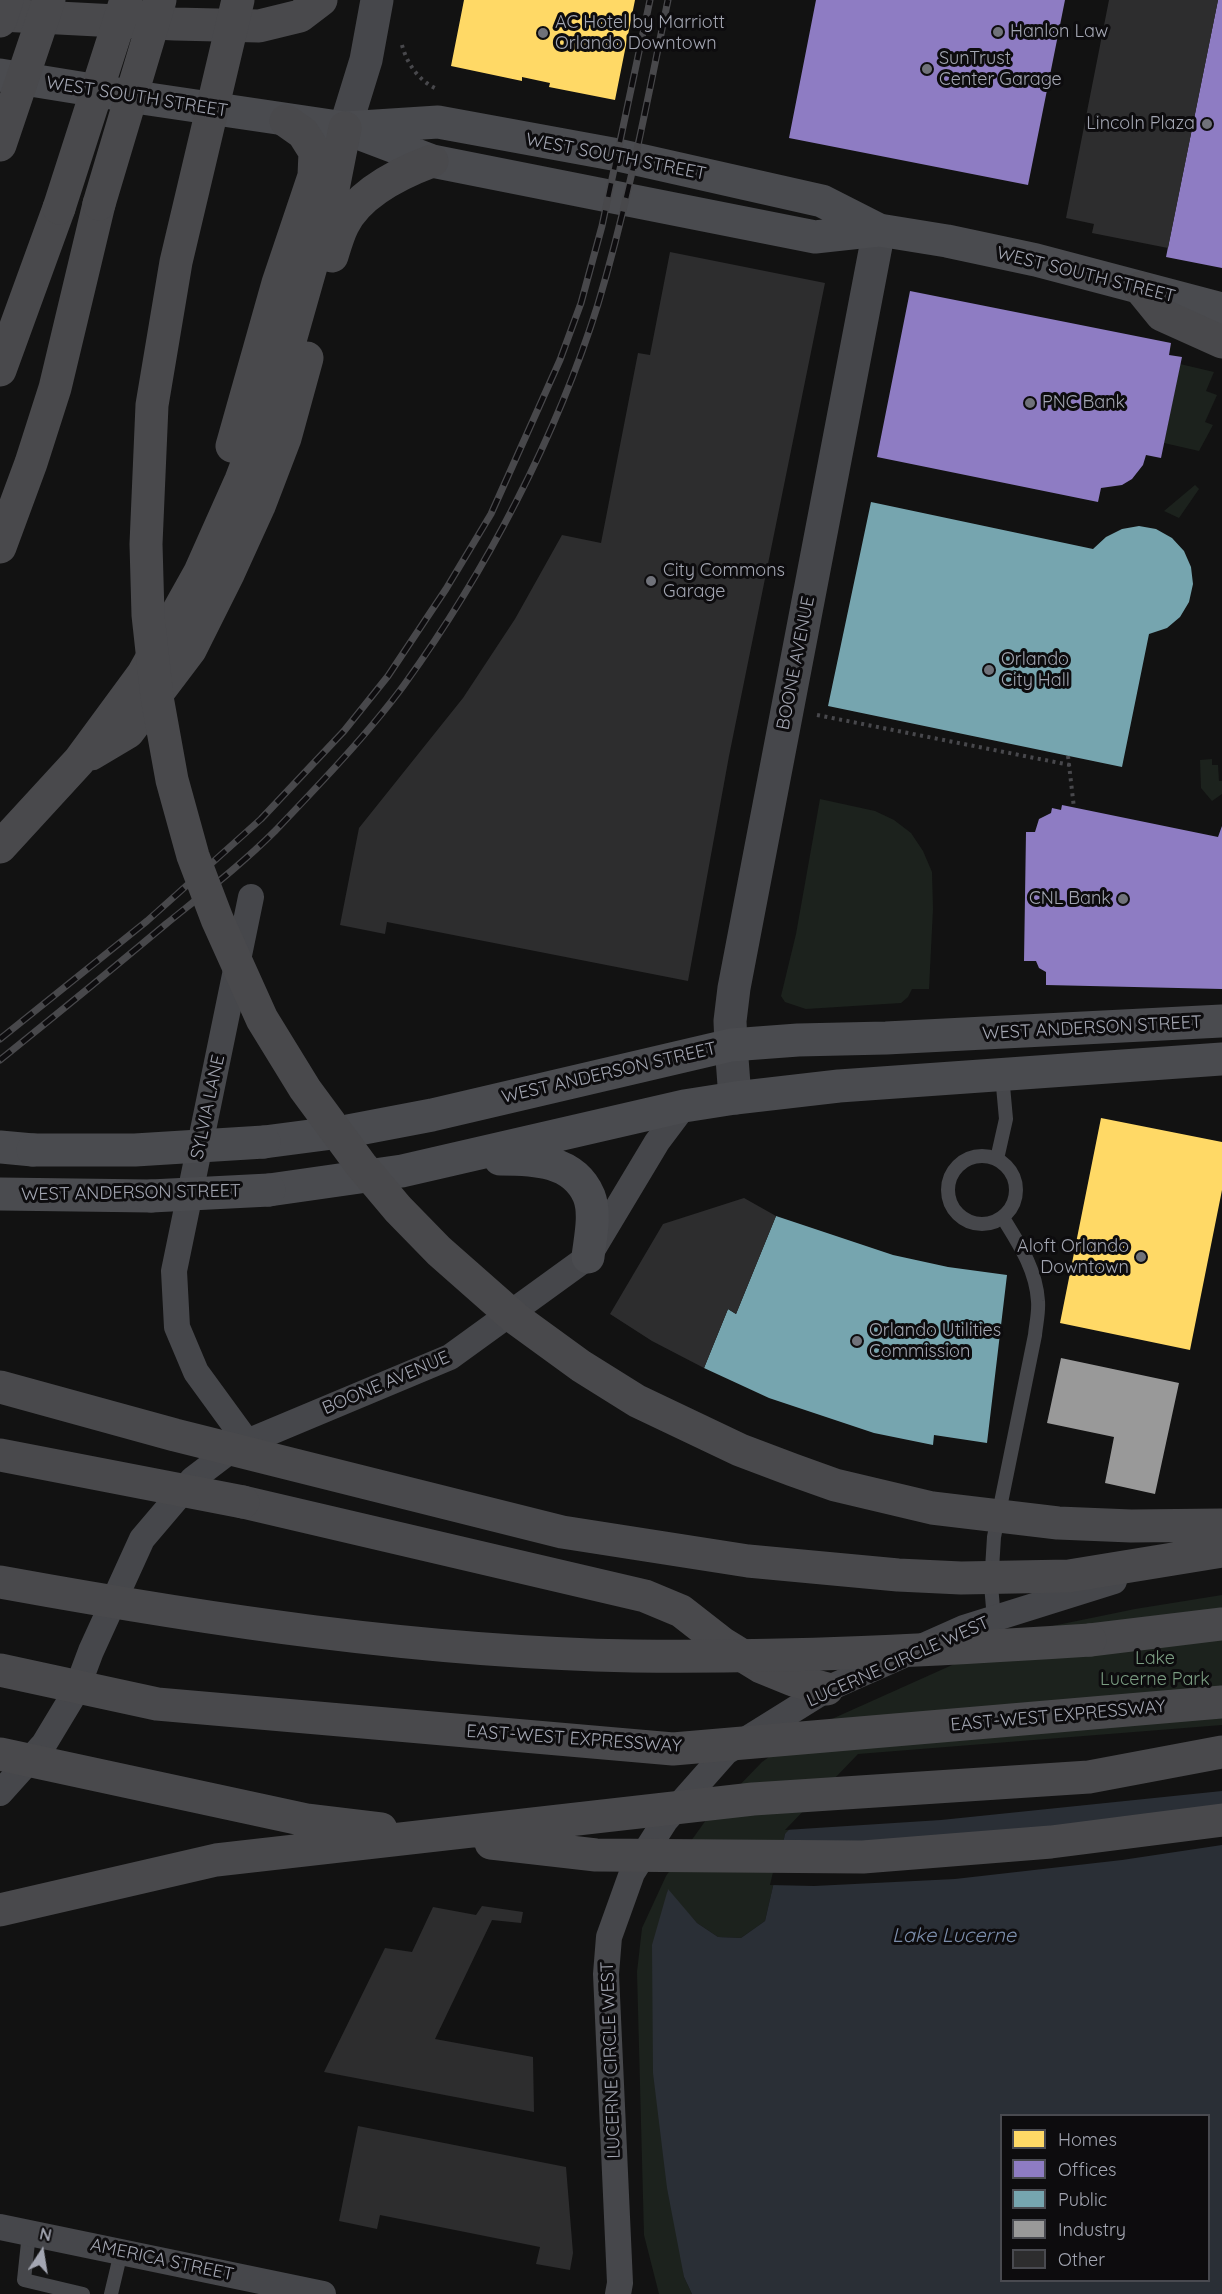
<!DOCTYPE html>
<style>
body{margin:0}
#map{position:relative;width:1222px;height:2294px;overflow:hidden;background:#121212;font-family:Quicksand,sans-serif}
canvas{display:block}
.legend{position:absolute;left:1000px;top:2114px;width:210px;height:168px;box-sizing:border-box;background:#0d0c0e;border:2px solid #494a50;margin:0;padding:8px 10px;list-style:none;font-size:18px;color:#a3a6b2}
.legend li{display:flex;align-items:center;gap:12px;height:30px}
.legend b{width:30px;border:2px solid #494a50}
.north{position:absolute;left:12px;top:2222px;width:60px;height:60px;-webkit-text-stroke:4px #0d0c0e;paint-order:stroke;rotate:12deg;font-size:16px;font-weight:700;line-height:24px;text-align:center;color:#a3a6b2}
.north::after{content:'';display:block;margin:auto;width:21px;height:27px;background:#a3a6b2;clip-path:polygon(50% 0,100% 100%,50% 72%,0 100%)}
</style>
<div id="map">
<canvas width="1222" height="2294"></canvas>
<ul class="legend">
<li><b style="height:16px;background:#ffd966"></b>Homes</li>
<li><b style="height:16px;background:#8e7cc3"></b>Offices</li>
<li><b style="height:16px;background:#76a5af"></b>Public</li>
<li><b style="height:16px;background:#999"></b>Industry</li>
<li><b style="height:16px;background:#2d2d2e"></b>Other</li>
</ul>
<div class="north">N</div>
</div>
<script>
const context = document.querySelector('canvas').getContext('2d');
context.lineJoin = 'round';
function fillPath(path, color) { context.fillStyle = color; context.fill(path, 'evenodd'); }
function stroke(path, color, width, dash) { context.strokeStyle = color; context.lineWidth = width; context.lineCap = dash ? 'butt' : 'round'; context.setLineDash(dash || []); context.stroke(path); }
function label(font, color, halo, rows, align = 'center') {
  context.font = font + ' Quicksand,sans-serif'; context.lineWidth = 6; context.setLineDash([]); context.textBaseline = 'middle'; context.strokeStyle = halo; context.fillStyle = color; for (const [text, x, y, turn = 0] of rows) {
    context.save(); context.translate(x, y); context.rotate((+turn || 0) * Math.PI / 180); context.textAlign = isNaN(turn) ? turn : align; if (halo) context.strokeText(text, 0, 0); context.fillText(text, 0, 0); context.restore();
  }
}
const green = new Path2D(`
 M1180 364 1214 372 1206 391 1217 395 1205 422 1213 425 1199 451 1164 443Z
 M1195 485 1199 489 1179 518 1164 511Z
 M1212 759V765H1218L1219 781H1222V794L1212 801 1201 788 1200 760Z
 M820 799 875 811 894 820 911 833 923 851 932 872 933 909 929 989H912L908 997 901 1003 806 1009 785 1002 781 996 796 934Z
 M1222 1595V1728L785 1834 765 1921 741 1938 718 1937 697 1923 667 1890 684 2277 692 2294H659L644 2235 637 1972 642 1928 666 1876 706 1820 762 1762 805 1731 1028 1631 1135 1609Z`);
const water = new Path2D(`
 M1222 1728V2294H692L684 2277 667 2188 653 2073 652 1945 668 1889 697 1923 718 1937 741 1938 765 1921 785 1834 858 1757ZM1002 2116H1208V2280H1002Z`);
const pier = new Path2D(`
 M1222 1725V1791L941 1820 785 1830 858 1754Z
 M1222 1805V1845L1122 1860 955 1879 814 1886 770 1885 779 1846 948 1840Z`);
const homes = new Path2D(`
 M464 0H635L615 100 549 87 550 83 522 77V81L451 66Z
 M1101 1118 1222 1142V1190L1190 1350 1060 1323Z`);
const offices = new Path2D(`
 M816 0H1065L1028 185 789 138Z
 M1218 0H1222V268L1166 257Z
 M910 291 1171 343 1169 355 1182 357 1161 458 1146 455 1143 465 1132 479 1122 485 1101 488 1098 502 877 457Z
 M1062 805 1218 837 1222 826V989L1046 985V972L1039 968 1036 961H1024L1026 832H1035L1039 819 1051 813 1052 808 1061 810Z`);
const public = new Path2D(`
 M871 502 1093 549 1106 537 1122 529 1139 526 1156 529 1172 538 1184 551 1191 567 1193 584 1189 602 1180 617 1167 628 1149 634 1122 767 828 706Z
 M776 1216 893 1255 948 1267 1007 1275 987 1443 934 1435 933 1445 874 1433 769 1398 704 1368 728 1309 736 1314Z`);
const industry = new Path2D(`
 M1061 1358 1179 1383 1155 1494 1105 1483 1114 1437 1047 1423Z`);
const building = new Path2D(`
 M1109 0H1218L1168 248 1092 233 1094 224 1066 218Z
 M670 252 825 283 729 756 688 981 387 922 385 934 340 925 359 828 463 698 515 619 562 535 601 543 638 353 650 355Z
 M744 1198 776 1216 736 1314 728 1309 704 1368 652 1341 610 1314 663 1224Z
 M482 1906 523 1912 521 1923 492 1920 435 2039 533 2057 534 2112 324 2072 385 1948 412 1952 433 1907 476 1915Z
 M358 2126 566 2167 573 2253 570 2270 536 2264 540 2247 380 2215 377 2229 339 2221Z`);
const path = new Path2D(`
 M402 45C407 64 419 81 437 89
 M817 715 1070 765
 M1068 756 1074 808`);
const service = new Path2D(`
 M948 1190a34 34 0 1 1 68 0a34 34 0 1 1-68 0Z
 M997 1159 1006 1119 1002 1075
 M994 1619 991 1585 994 1537 1035 1335C1036 1324 1039 1312 1038 1301 1036 1269 1019 1244 1003 1218
 M29 2233 24 2280 83 2294
 M111 2294 121 2252`);
const minor = new Path2D(`
 M247 1442 196 1372 177 1327 174 1271 251 897
 M0 1793 44 1744 76 1691 91 1651 142 1539 193 1479 235 1447 450 1357 588 1257 657 1142 684 1106
 M0 2227 323 2294
 M618 2294 620 2283 606 1974 609 1937 632 1873 665 1821 726 1752 827 1689 964 1628 1114 1581`);
const tertiary = new Path2D(`
 M345 128 366 60 377 0
 M735 1098 731 1045 730 1021 734 988 879 230`);
const secondary = new Path2D(`
 M0 75 142 98 345 128 438 122 618 155 822 201 879 230
 M345 128 432 161 815 237 879 230 947 241 1036 260 1222 309
 M264 1142 348 1131 432 1115 731 1045 798 1040 886 1038 1222 1021
 M0 1147 33 1150
 M500 1159C534 1159 574 1160 589 1196 596 1214 590 1239 588 1257
 M269 1190 402 1171 684 1106 735 1098 839 1086 1222 1059
 M0 1194 151 1196`);
const primary = new Path2D(`
 M1140 288 1162 315 1222 342`);
const motorway = new Path2D(`
 M0 15 175 24 259 26 300 16 321 0
 M332 256C335 246 338 235 343 225 359 193 400 173 432 161
 M0 370 59 208
 M232 446 278 283 314 176 315 152 303 133 286 121
 M0 547 31 463 55 388 99 204
 M91 754 128 732 190 650 229 572 259 506 285 438 307 358
 M0 847 79 761 143 674 200 572 241 480 278 383 333 189 345 128
 M243 1502 645 1596 681 1611 722 1643 761 1667 793 1680 827 1689
 M1090 1640 1222 1624`);
const rail = new Path2D(`
 M0 1039 147 921 261 819 344 731 388 676 446 589 491 514 560 360 581 303 602 226 650 0
 M0 1060C56 1015 111 970 166 924 203 894 241 865 275 831 317 787 368 734 404 685 485 573 557 436 598 304 628 204 647 102 668 0`);
const secondaryBridge = new Path2D(`
 M33 1150H135L264 1142
 M151 1196 269 1190`);
const motorwayBridge = new Path2D(`
 M238 0 176 262 152 405 146 544 148 615 157 697 172 780 193 856 217 919 262 1019 305 1089 361 1165 398 1209 439 1251 515 1318 581 1366 637 1401 740 1450 793 1470 835 1485 932 1508 1058 1523 1131 1526 1222 1525
 M0 21 7 0
 M0 145 49 0
 M99 204 160 0
 M59 208 126 0
 M0 1387 175 1435 562 1532 748 1561 898 1575 961 1578 1069 1576 1222 1551
 M0 1455 243 1502
 M0 1582C209 1620 420 1652 633 1656 786 1658 938 1650 1090 1640
 M0 1670 157 1704 673 1749 1222 1702
 M0 1754 306 1820 381 1829
 M491 1843 596 1855 863 1857 1051 1842 1222 1820
 M0 1910 216 1860 753 1799 1089 1777 1222 1752`);
const markers = [
 [998,32,6,"#70727a"],
 [543,33,6,"#70727a"],
 [927,69,6,"#70727a"],
 [1207,124,6,"#70727a"],
 [1030,403,6,"#70727a"],
 [651,581,6,"#70727a"],
 [989,670,6,"#70727a"],
 [1123,899,6,"#70727a"],
 [1141,1257,6,"#70727a"],
 [857,1341,6,"#70727a"]
];
const poiNames = [
 ["AC Hotel by Marriott",555,23],
 ["Orlando Downtown",555,44],
 ["Hanlon Law",1010,32],
 ["SunTrust",939,59],
 ["Center Garage",939,80],
 ["Lincoln Plaza",1195,124,"right"],
 ["PNC Bank",1042,403],
 ["City Commons",663,571],
 ["Garage",663,592],
 ["Orlando",1001,660],
 ["City Hall",1001,681],
 ["CNL Bank",1111,899,"right"],
 ["Aloft Orlando",1129,1247,"right"],
 ["Downtown",1129,1268,"right"],
 ["Orlando Utilities",869,1331],
 ["Commission",869,1352]
];
const streetNames = [
 ["WEST SOUTH STREET",137,97,9],
 ["WEST SOUTH STREET",616,157,11],
 ["WEST SOUTH STREET",1086,275,14],
 ["BOONE AVENUE",796,663,-79],
 ["WEST ANDERSON STREET",1092,1028,-3],
 ["WEST ANDERSON STREET",609,1073,-13],
 ["SYLVIA LANE",208,1107,-78],
 ["WEST ANDERSON STREET",131,1193,-1],
 ["BOONE AVENUE",386,1383,-23],
 ["LUCERNE CIRCLE WEST",898,1662,-24],
 ["EAST-WEST EXPRESSWAY",1058,1716,-5],
 ["EAST-WEST EXPRESSWAY",574,1739,4],
 ["LUCERNE CIRCLE WEST",611,2060,-92],
 ["AMERICA STREET",162,2260,12]
];
const parkNames = [
 ["Lake",1155,1659],
 ["Lucerne Park",1155,1680]
];
const waterNames = [
 ["Lake Lucerne",954,1936]
];
fillPath(green, '#1c221d');
fillPath(water, '#2a2f36');
fillPath(pier, '#121212');
fillPath(homes, '#ffd966');
fillPath(offices, '#8e7cc3');
fillPath(public, '#76a5af');
fillPath(industry, '#999');
fillPath(building, '#2d2d2e');
stroke(path, '#48484c', 4, [3, 4.5]);
stroke(service, '#46474b', 14);
stroke(minor, '#46474b', 26);
stroke(tertiary, '#46474b', 33);
stroke(secondary, '#4a4b4f', 33);
stroke(primary, '#49494c', 33);
stroke(motorway, '#49494c', 33);
stroke(rail, '#48484b', 7);
stroke(rail, '#0d0c0e', 4.5, [14]);
stroke(secondaryBridge, '#4a4b4f', 33);
stroke(motorwayBridge, '#49494c', 33);
for (const [x, y, r, color] of markers) { const dot = new Path2D(); dot.arc(x, y, r, 0, 2 * Math.PI); context.fillStyle = color; context.fill(dot); stroke(dot, '#0d0c0e', 2); }
label('18px', '#a3a6b2', '#0d0c0e', poiNames, 'left');
label('18px', '#a3a6b2', '#0d0c0e', streetNames);
label('18px', '#7b9d82', '#0d0c0e', parkNames);
label('italic 20px', '#7c8eac', '#0d0c0e', waterNames);
</script>
